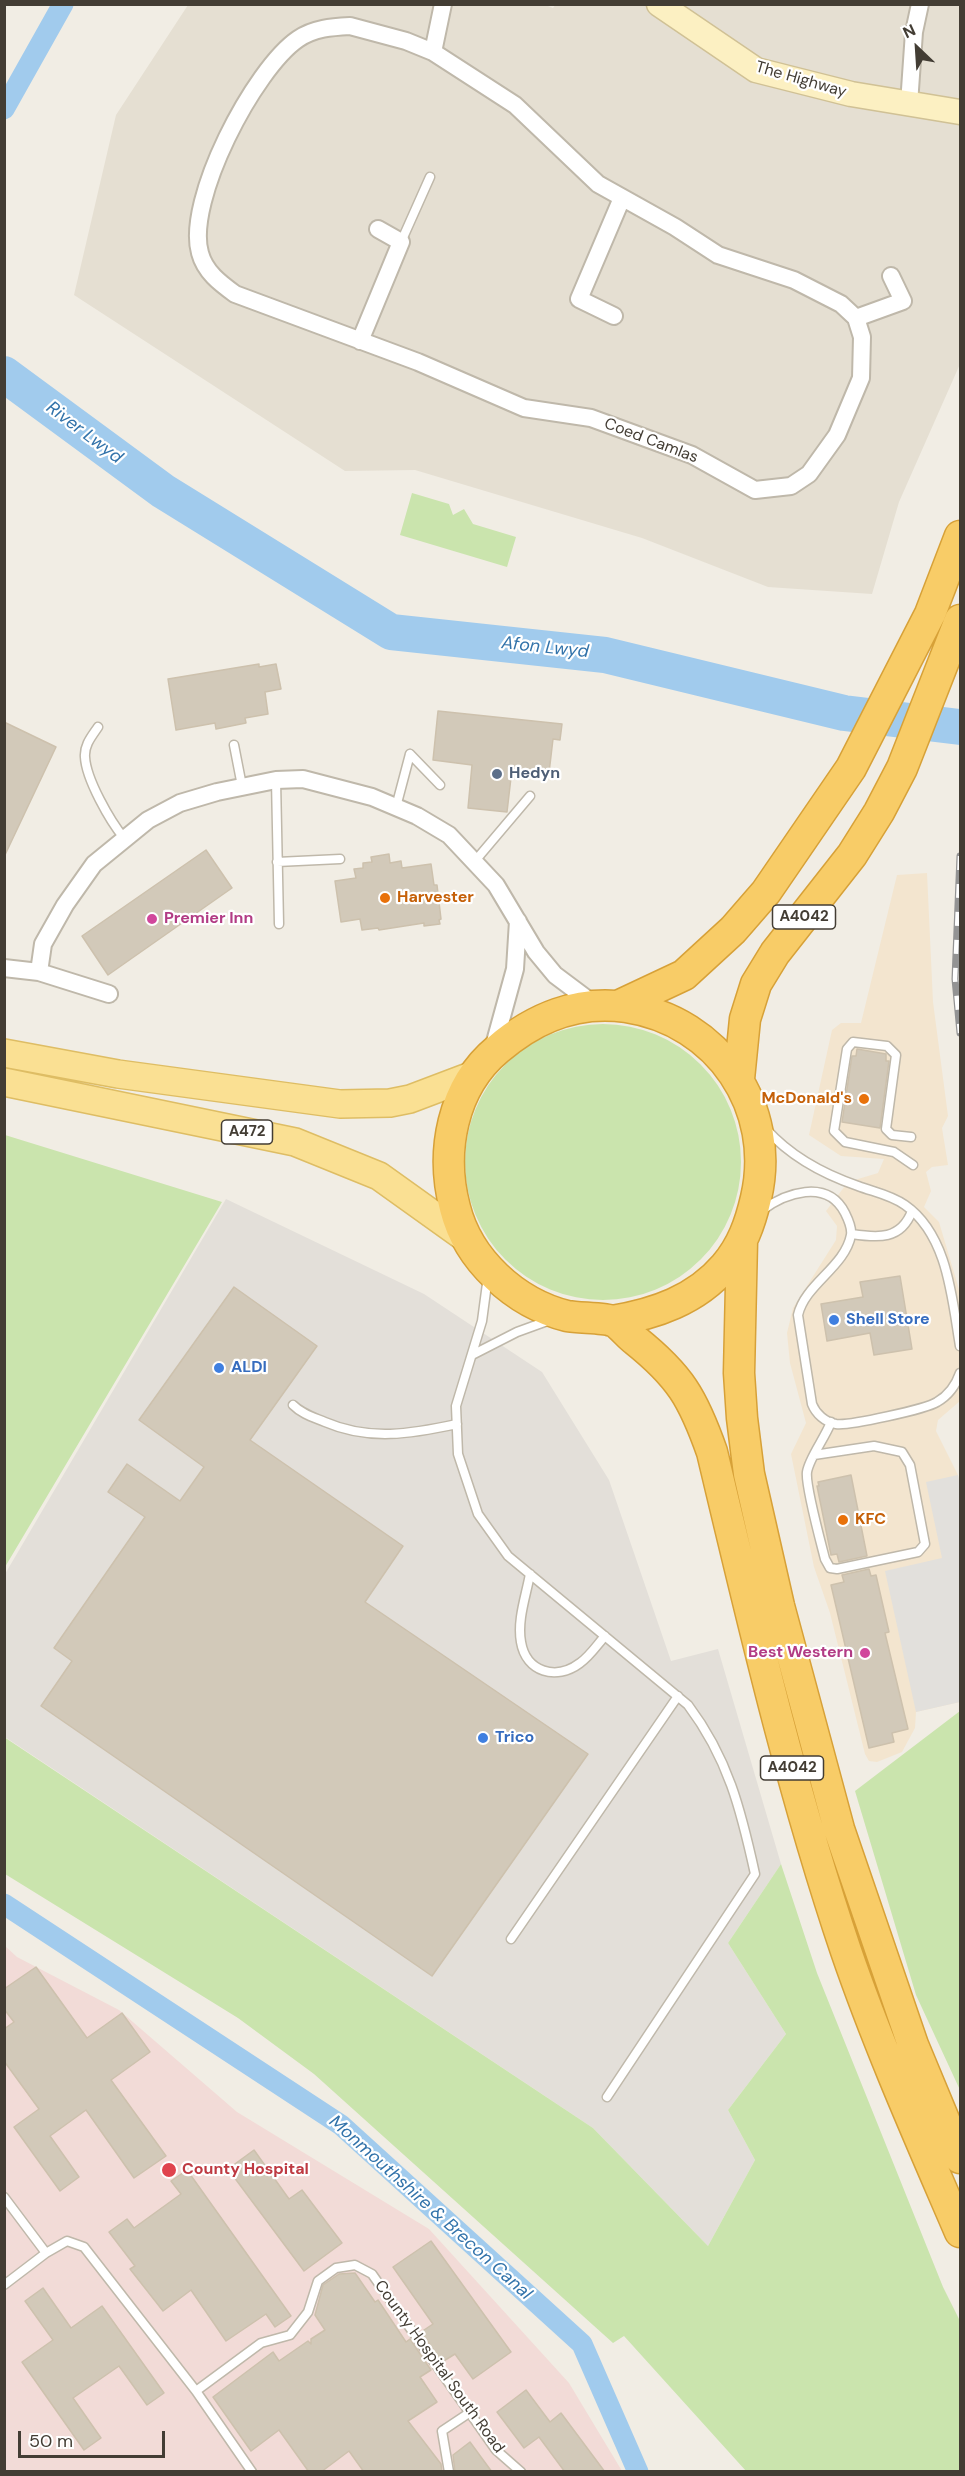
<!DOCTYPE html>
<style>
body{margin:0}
#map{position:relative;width:965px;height:2476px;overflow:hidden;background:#f1ede4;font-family:"DM Sans",sans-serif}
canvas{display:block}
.frame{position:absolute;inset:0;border:6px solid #433d34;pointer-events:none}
.north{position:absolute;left:887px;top:18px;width:60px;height:60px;-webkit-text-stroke:4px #fff;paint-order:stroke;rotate:335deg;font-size:16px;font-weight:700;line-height:24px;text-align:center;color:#433d34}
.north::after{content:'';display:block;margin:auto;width:21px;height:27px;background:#433d34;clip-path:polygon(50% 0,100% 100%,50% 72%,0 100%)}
.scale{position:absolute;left:18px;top:2431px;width:147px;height:27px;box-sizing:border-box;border:3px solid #433d34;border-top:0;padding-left:8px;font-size:18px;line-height:21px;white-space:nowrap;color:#433d34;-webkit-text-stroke:4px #fff;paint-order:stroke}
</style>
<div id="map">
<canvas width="965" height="2476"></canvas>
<div class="frame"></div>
<div class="north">N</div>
<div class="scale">50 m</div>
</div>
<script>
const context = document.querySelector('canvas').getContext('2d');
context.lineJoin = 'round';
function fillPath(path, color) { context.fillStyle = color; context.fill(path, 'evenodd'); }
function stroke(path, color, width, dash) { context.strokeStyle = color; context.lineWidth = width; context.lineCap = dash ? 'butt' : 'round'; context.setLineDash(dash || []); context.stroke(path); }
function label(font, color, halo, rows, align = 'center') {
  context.font = font + ' "DM Sans",sans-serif'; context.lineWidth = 4.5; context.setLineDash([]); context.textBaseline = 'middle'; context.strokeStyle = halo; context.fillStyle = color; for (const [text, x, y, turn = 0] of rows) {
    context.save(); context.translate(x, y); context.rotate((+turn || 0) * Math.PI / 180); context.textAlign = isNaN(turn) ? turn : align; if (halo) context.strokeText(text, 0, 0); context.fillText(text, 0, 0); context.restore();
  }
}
const residential = new Path2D(`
 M543 4 553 8 556 4 960 5V364L899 502 872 594 768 587 642 538 415 470 345 471 74 295 116 115 188 5Z`);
const commercial = new Path2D(`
 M927 873 933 1002 948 1116 942 1128 948 1165 932 1167 926 1172 931 1191 924 1207 939 1222 960 1293V1401L938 1420 936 1431 958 1475 960 1486V1702L916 1712 915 1728 902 1752 877 1762 869 1761 865 1754 830 1613 814 1567 791 1454 806 1423 790 1363 787 1333 793 1308 836 1240 837 1226 826 1211 848 1182 878 1173 884 1159 841 1156 809 1135 832 1030 841 1023H861L897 875Z`);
const industrial = new Path2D(`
 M226 1199 424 1294 542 1372 609 1480 671 1661 718 1649 781 1864 728 1943 786 2034 728 2110 755 2160 708 2246 593 2128 5 1737V1574Z`);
const medical = new Path2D(`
 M4 1945 17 1957 119 2010 237 2112 429 2229 569 2383 622 2471H5Z`);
const green = new Path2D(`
 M412 493 449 504 453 515 464 509 473 524 516 537 507 567 400 535Z
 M465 1162a138 138 0 1 1 276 0a138 138 0 1 1-276 0Z
 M5 1135 222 1202 5 1567 4 1135Z
 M960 1711V2090L916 1995 855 1791Z
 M4 1737 593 2128 708 2246 755 2160 728 2110 786 2034 728 1943 781 1864 817 1973 943 2287 960 2321V2471H746L624 2336 613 2343 314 2074 238 2018 5 1874Z`);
const parking = new Path2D(`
 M958 1475 960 1486V1702L916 1712 885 1571 942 1558 926 1482Z`);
const canal = new Path2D(`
 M4 109 63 4
 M4 1904 341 2125 582 2344 638 2472`);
const river = new Path2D(`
 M4 374 163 491 391 632 605 655 844 713 960 727`);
const building = new Path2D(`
 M259 664V667L276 664 281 689 265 692 268 714 245 718 246 723 216 729 215 723 176 730 168 679Z
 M438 711 562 724 560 740 553 739 549 773 512 769 507 812 468 808 472 765 433 760Z
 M4 722 56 747 4 857Z
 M206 850 232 888 108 975 82 936Z
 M389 854 390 863 401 861 402 868 431 864 434 885H437L441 919 439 920 440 924 424 926V923L379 930 378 928 362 930 360 919 341 922 335 881 356 878 354 869 363 868V863L372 862 371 857Z
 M857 1049 886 1054V1061H889L880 1128 842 1122 852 1056H856Z
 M900 1276 912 1349 874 1355 870 1333 827 1341 821 1304 863 1297 860 1282Z
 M234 1287 317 1346 250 1440 403 1546 365 1602 588 1754 432 1976 41 1706 72 1661 54 1648 145 1517 108 1492 127 1464 180 1501 204 1467 139 1420Z
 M851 1475 867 1556 839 1562 837 1554 831 1555 817 1486H819L818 1482Z
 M869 1569 871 1576 876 1575 889 1632 885 1633 908 1729 892 1733 894 1742 869 1748 831 1585 844 1582 842 1575Z
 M36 1967 87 2038 122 2013 150 2052 111 2080 166 2156 134 2178 86 2110 50 2136 79 2177 60 2191 14 2127 39 2109 4 2061V2029L14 2022 4 2009V1989Z
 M254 2150 289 2199 302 2190 342 2243 304 2271 228 2169Z
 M187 2170 291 2316 275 2327 266 2314 226 2341 191 2290 163 2311 130 2269 135 2266 109 2232 127 2219 134 2228 181 2194 171 2181Z
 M431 2241 511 2352 473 2379 455 2354 442 2362 421 2332 433 2324 393 2267Z
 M355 2273 375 2302 378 2300 406 2342 410 2339 431 2370 420 2377 437 2402 408 2421 441 2464 442 2472H364L349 2451 321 2472H309L279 2430 251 2451 213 2397 273 2352 279 2361 308 2341 311 2344V2339L325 2330 315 2315 323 2285 339 2274Z
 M43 2288 71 2328 102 2306 164 2393 147 2405 119 2366 73 2398 101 2438 84 2450 22 2362 53 2340 25 2301Z
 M526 2390 550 2422 561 2413 605 2472H565L539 2437 524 2448 497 2412Z
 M470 2442 492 2472H455L453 2455Z`);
const lane = new Path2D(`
 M401 242 430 177
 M98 727C92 736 84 745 85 757 86 779 110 821 124 838
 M234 745 242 786
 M410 754 440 785
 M276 780 279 924
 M396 807 410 754
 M475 861 530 796
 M277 862 340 859
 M766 1129C791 1157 823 1174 858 1186 874 1192 891 1195 905 1205 948 1235 952 1299 960 1346
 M911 1137 892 1135 886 1129 896 1055 887 1046 853 1042 847 1049 834 1131 845 1142 894 1152 913 1165
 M761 1211C785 1193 827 1178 845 1213 848 1219 852 1229 851 1235 845 1267 805 1284 798 1315L812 1404C816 1414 825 1422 836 1424 849 1426 926 1409 937 1402 949 1395 956 1385 960 1373
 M852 1234C878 1238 901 1240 912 1211
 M488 1276 482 1321 456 1406 458 1454 478 1514 508 1556 688 1705C728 1758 741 1810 755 1874L607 2097
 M472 1355 517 1332 550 1320
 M293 1405C302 1414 313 1417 325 1422 369 1441 411 1434 457 1424
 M814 1455 874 1446 902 1452 910 1465 925 1544 918 1552 837 1569 830 1568 825 1559C821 1543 805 1485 807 1472 809 1458 825 1438 831 1422
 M530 1574C526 1596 517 1620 521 1642 526 1672 556 1681 580 1663 590 1656 597 1645 605 1636
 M511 1939 678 1696
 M4 2197 46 2253 67 2241 84 2247 196 2391 252 2472
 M4 2285 46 2253
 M196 2391 261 2343 290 2335 308 2312 318 2281 336 2268 355 2265 372 2274 496 2450 521 2472
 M449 2472 442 2431 469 2413`);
const street = new Path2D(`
 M350 26 406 41 433 52 515 105 598 184 675 227 718 255 794 280 841 304 856 318 862 337 861 378 837 435 809 474 791 486 755 490 692 455 591 418 524 408 418 362 235 294C220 283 205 272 200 253 185 201 254 69 298 39 314 28 332 27 350 26Z
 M433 52 443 4
 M909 104 914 32 920 4
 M614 316 579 299 622 198
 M856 318 903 301 891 276
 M360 341 401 242 378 229
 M4 968 39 972 109 994
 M39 972 43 944 65 905 94 864 148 820 180 803 217 792 276 780 303 779 372 797 417 816 449 835 496 885 536 952 555 975 595 1005
 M493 1049 515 969 518 921`);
const secondary = new Path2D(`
 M659 4 756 70 851 94 960 112`);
const primary = new Path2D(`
 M4 1053 118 1074 340 1104 390 1103 410 1099 476 1074
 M4 1082 295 1142 379 1176 467 1239`);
const highway = new Path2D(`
 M618 1006 684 975 733 930 766 892 851 768 930 614 960 536
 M739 1079 745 1019 756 984 775 953 852 855 879 812 902 768 960 620
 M742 1241 739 1373 742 1418 749 1474 779 1606 839 1829 913 2045 960 2158
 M612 1321C655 1314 696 1300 725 1266 742 1246 750 1224 756 1198 777 1108 719 1021 626 1007 578 1000 534 1018 498 1049 452 1087 440 1152 455 1208 468 1260 515 1303 567 1316 578 1318 605 1318 613 1321 620 1324 628 1335 635 1340 680 1376 693 1398 712 1452 752 1619 791 1788 846 1951 879 2047 920 2139 960 2232`);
const rail = new Path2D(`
 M960 856 955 979 960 1033`);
const markers = [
 [497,774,6,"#5c6f8a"],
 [385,898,6,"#e8710a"],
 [152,919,6,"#d1479c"],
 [864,1099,6,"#e8710a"],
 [834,1320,6,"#3f7fe0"],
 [219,1368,6,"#3f7fe0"],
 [843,1520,6,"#e8710a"],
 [865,1653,6,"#d1479c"],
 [483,1738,6,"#3f7fe0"],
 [169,2170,8,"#e0444e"]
];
const shields = [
 [804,917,63],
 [247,1132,51],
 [792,1768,63]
];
const shieldNames = [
 ["A4042",804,917],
 ["A472",247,1132],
 ["A4042",792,1768]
];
const streetNames = [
 ["The Highway",801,80,16],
 ["Coed Camlas",651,441,21],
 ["County Hospital South Road",439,2367,54]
];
const serviceNames = [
 ["Hedyn",509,774]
];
const foodNames = [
 ["Harvester",397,898],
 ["McDonald's",852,1099,"right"],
 ["KFC",855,1520]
];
const hotelNames = [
 ["Premier Inn",164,919],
 ["Best Western",853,1653,"right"]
];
const shopNames = [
 ["Shell Store",846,1320],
 ["ALDI",231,1368],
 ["Trico",495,1738]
];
const healthNames = [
 ["County Hospital",182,2170]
];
const waterNames = [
 ["River Lwyd",84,433,37],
 ["Afon Lwyd",545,648,6],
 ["Monmouthshire & Brecon Canal",430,2208,42]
];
fillPath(residential, '#e5dfd2');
fillPath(commercial, '#f3e5cf');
fillPath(industrial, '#e3dfd9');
fillPath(medical, '#f2dbd7');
fillPath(green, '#cae4ad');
fillPath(parking, '#e2e0dc');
stroke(canal, '#a1cbed', 21);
stroke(river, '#a1cbed', 36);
fillPath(building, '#d2c9b9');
stroke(building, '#cdc1ad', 1.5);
stroke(lane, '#bfb8aa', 11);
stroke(street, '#bfb8aa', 20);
stroke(secondary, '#d0c195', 27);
stroke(primary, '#debd64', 30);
stroke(highway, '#d7a138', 33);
stroke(lane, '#fff', 8);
stroke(street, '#fff', 16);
stroke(secondary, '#fcf0c2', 24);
stroke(primary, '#fae093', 27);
stroke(highway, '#f8cc67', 30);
stroke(rail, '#939393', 7);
stroke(rail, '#fff', 4.5, [14]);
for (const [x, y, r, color] of markers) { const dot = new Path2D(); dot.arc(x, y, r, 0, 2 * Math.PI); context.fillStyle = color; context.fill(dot); stroke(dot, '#fff', 2); }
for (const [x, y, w] of shields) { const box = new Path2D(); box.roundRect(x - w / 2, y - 12, w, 24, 4.5); context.fillStyle = '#fff'; context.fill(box); stroke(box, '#433d34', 1.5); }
label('bold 15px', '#433d34', null, shieldNames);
label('16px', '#433d34', '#fff', streetNames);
label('bold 16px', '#4e5e75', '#fff', serviceNames, 'left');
label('bold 16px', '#c56008', '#fff', foodNames, 'left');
label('bold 16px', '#b23c85', '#fff', hotelNames, 'left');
label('bold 16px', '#366cbe', '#fff', shopNames, 'left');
label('bold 16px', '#be3a42', '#fff', healthNames, 'left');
label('italic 18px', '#3273aa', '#fff', waterNames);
</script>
